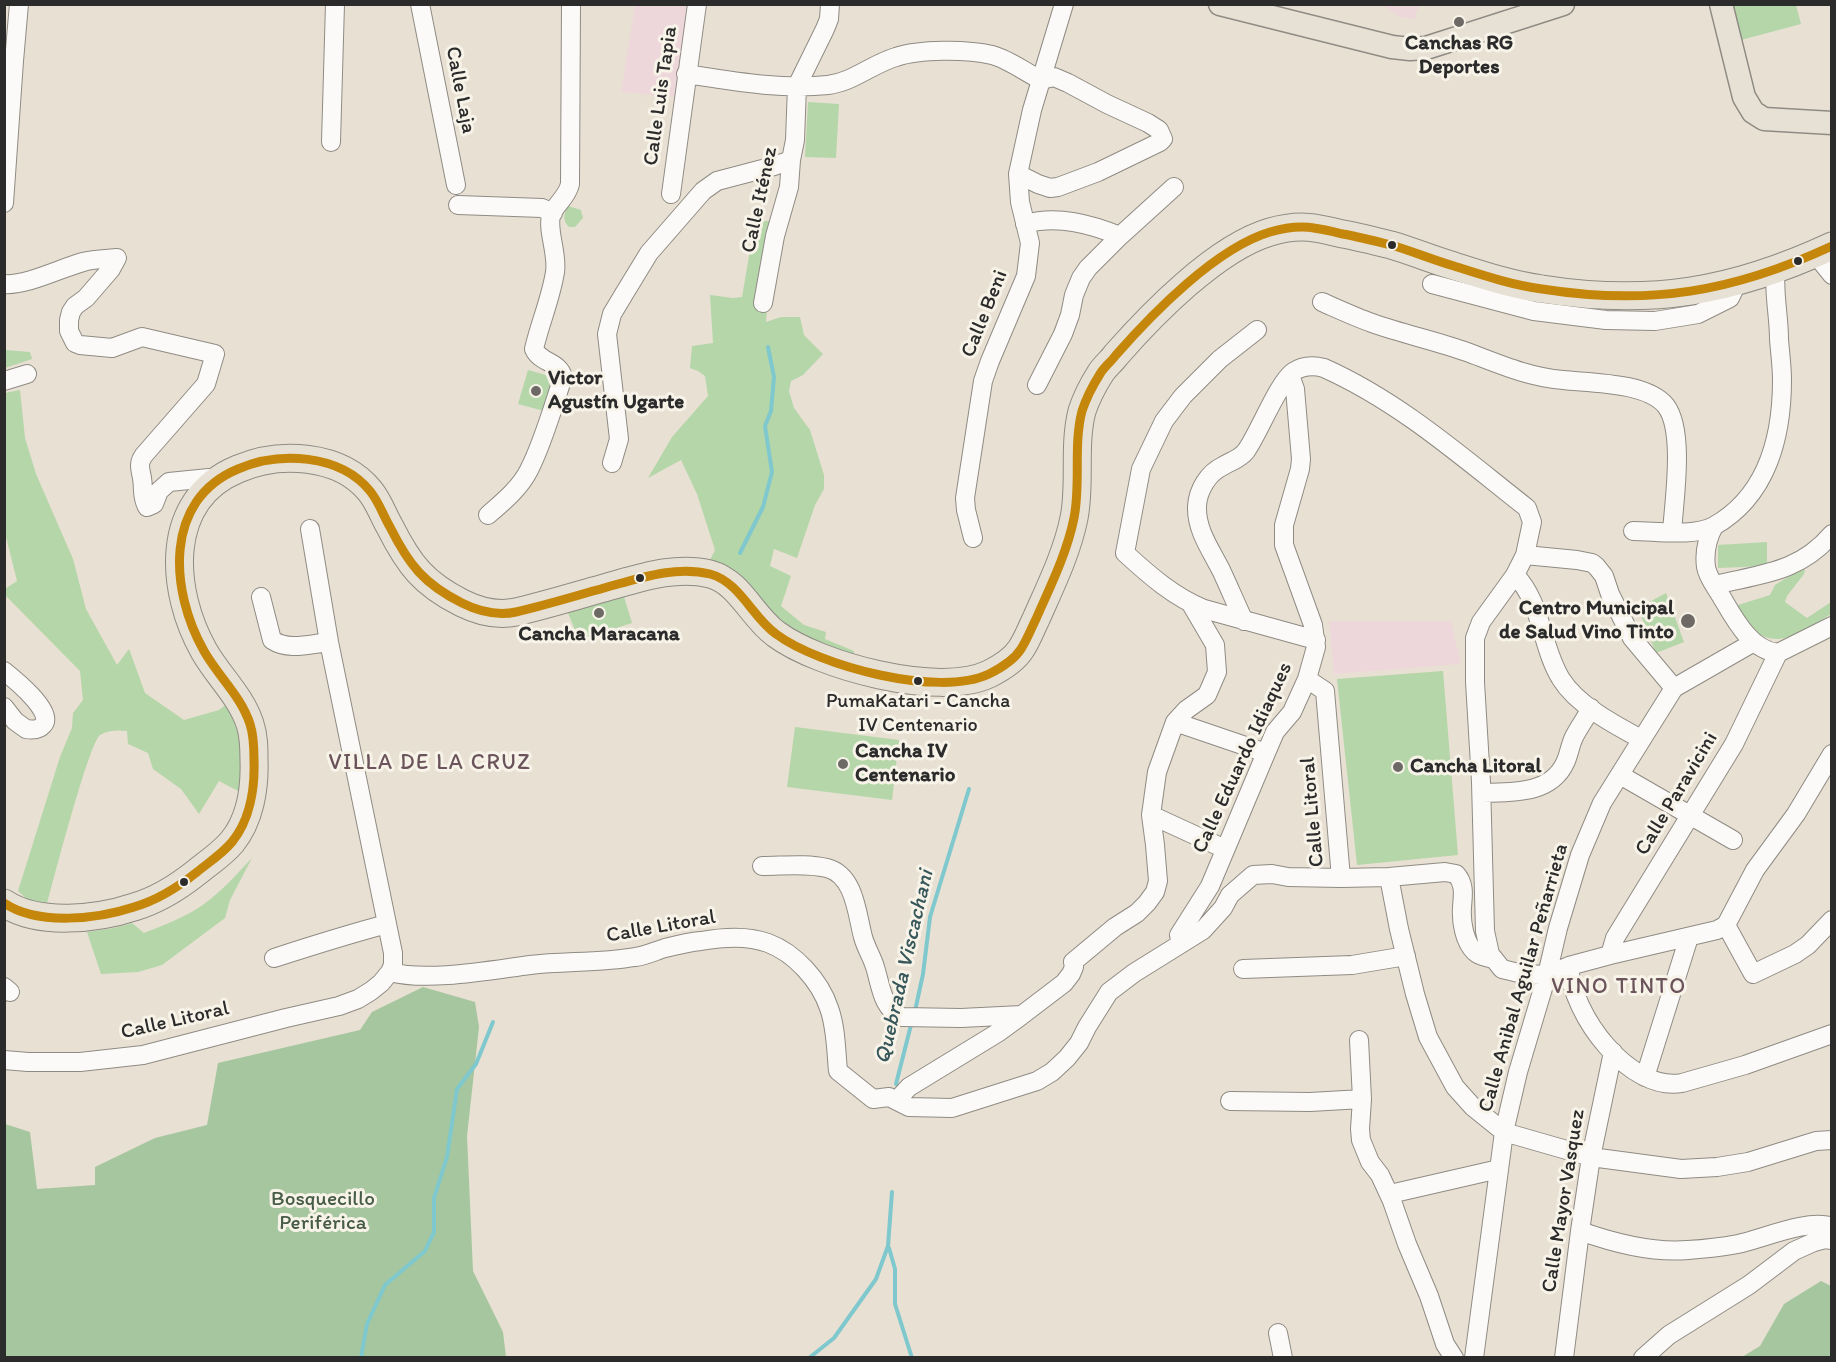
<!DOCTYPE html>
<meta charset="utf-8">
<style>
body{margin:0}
#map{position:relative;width:1836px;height:1362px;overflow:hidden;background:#e8e0d2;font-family:Itim,sans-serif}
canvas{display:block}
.frame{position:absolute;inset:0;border:6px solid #2b2b2b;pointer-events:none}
</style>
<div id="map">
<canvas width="1836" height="1362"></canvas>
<div class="frame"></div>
</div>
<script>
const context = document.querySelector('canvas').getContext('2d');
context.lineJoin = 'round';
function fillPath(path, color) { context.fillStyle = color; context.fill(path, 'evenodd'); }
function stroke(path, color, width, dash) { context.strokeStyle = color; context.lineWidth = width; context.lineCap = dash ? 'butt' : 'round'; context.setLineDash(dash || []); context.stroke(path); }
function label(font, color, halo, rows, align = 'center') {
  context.font = font + ' Itim,sans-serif'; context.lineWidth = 6; context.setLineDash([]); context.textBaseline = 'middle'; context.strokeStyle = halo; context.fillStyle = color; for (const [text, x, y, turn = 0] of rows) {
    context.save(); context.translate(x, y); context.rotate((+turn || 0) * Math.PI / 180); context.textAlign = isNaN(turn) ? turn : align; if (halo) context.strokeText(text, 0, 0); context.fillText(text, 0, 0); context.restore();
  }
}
const built = new Path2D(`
 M635 5H691L676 97 621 92Z
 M1383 5H1419L1414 19 1400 17Z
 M1329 621H1451L1461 664 1334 674Z`);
const green = new Path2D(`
 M1731 5H1796L1801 24 1741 40Z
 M808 102 839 104 836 158 805 157Z
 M787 197 770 263 766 322 781 317H800L804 335 823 354 803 375 791 381 789 391 794 408 810 430 824 475V489L815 505 797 558 774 549 770 566 791 576 781 606 804 625 826 632 825 639 854 651V660L798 639 710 560 715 550 697 494 681 460 648 478 672 437 708 396 705 376 698 371 690 368 692 346 713 343 710 295 733 298 742 297 755 221H769Z
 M568 206 581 210 583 218 575 227H569C562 220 564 214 568 206Z
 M5 350 30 352 32 359 5 368Z
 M528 370 553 377 544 411 518 404Z
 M20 390 25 438 36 474 73 559 86 609 117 665 129 649 145 693 184 720 219 710 228 703 242 738 240 792 219 781 199 814 181 789 153 769 148 753 128 744 127 731C118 730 108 730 100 735 89 743 53 881 47 904L31 903 18 891 60 757 72 728 73 713 83 700 80 671 5 595V589L17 581 5 533V393Z
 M1767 542V566L1718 568V545Z
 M1801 569 1805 570 1804 574 1787 596 1785 602 1807 618 1831 602V614C1790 640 1766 657 1735 606L1770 595 1775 585Z
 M622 590 632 623 579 640 566 608Z
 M1666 593 1684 642 1656 653 1638 608Z
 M1443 671 1458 855 1357 865 1337 679Z
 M795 727 899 740 892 800 787 787Z
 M252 858 230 900 225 918 162 965 138 972 101 974 87 932 114 928 132 923 144 933C164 925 186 917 204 904 222 891 237 874 252 858Z`);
const forest = new Path2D(`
 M423 987 475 1002 479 1027 467 1136 473 1271 503 1332 506 1357H5V1124L30 1132 37 1189 95 1185V1167L155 1138 207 1125 218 1063 360 1030 372 1012Z
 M1821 1281 1831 1286V1357H1742L1760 1346 1784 1304Z`);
const stream = new Path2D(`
 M740 553 763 507 772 472 765 426 771 411 774 377 768 347
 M915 1011 923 974 930 917 969 789
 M896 1084 912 1021
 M889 1248 895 1269V1304L912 1358
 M361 1358 367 1324 385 1285 425 1251 434 1232V1198L447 1157 457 1089 476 1064 493 1022
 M809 1358 834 1338 876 1279 888 1246 892 1192`);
const minor = new Path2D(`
 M420 4 456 185
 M686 74C732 81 781 90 828 85 853 82 872 64 896 57 919 49 967 49 992 55 1008 59 1025 72 1041 80L1054 77 1068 83 1107 104 1148 123 1159 130 1163 139 1160 142 1098 172 1058 187 1050 188 1038 184 1018 174
 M331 142 335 4
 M671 194 697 4
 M4 203 14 61 19 4
 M458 205 542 208 553 213
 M1025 224C1058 215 1090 224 1120 236
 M1818 253 1820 260 1832 275
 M4 284C26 286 61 268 83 262 94 259 106 259 117 258L111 269 86 298 75 306 71 312 69 320V331L75 343 80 345 112 348 142 337 215 354 206 384 144 455C138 463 140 468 142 478 144 490 141 495 147 507L154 504 159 491 169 482 209 478 214 482
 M1432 284 1534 311 1606 320 1655 321 1698 314 1730 298 1737 283
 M1322 302C1338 309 1355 317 1372 323 1403 334 1436 341 1467 352 1499 364 1528 377 1563 380 1590 383 1647 382 1666 406 1685 431 1674 501 1672 532
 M763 303 775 236 789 187 791 160 795 140 797 86 825 29 829 19 830 4
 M1257 330 1220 359 1183 396 1164 421 1141 469 1125 553C1149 575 1174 597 1204 609L1316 640
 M4 381 27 374
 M1037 385 1063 334 1070 315 1074 295 1081 278 1088 268 1120 236 1174 187
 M612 463 619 439 607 334 612 314 624 294 649 253 703 191 717 181 774 166 791 160
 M488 515C503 502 520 488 529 470 543 443 553 407 563 377 559 361 540 363 534 349 540 323 551 298 555 272 558 255 547 230 551 216 555 204 567 198 570 184L571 4
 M1714 526C1707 539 1704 552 1706 567 1708 578 1715 586 1721 596 1734 618 1750 650 1778 653L1832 626
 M1633 531C1656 531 1694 537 1714 526 1767 496 1782 437 1782 380 1782 366 1780 353 1779 339 1779 325 1777 312 1776 298 1775 289 1776 280 1774 271
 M973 538 966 510 965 498 983 381 990 361 1026 276 1030 243 1020 202 1018 174 1032 110 1064 4
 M1525 555 1577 560 1592 563 1596 566 1604 576 1610 594 1632 638 1674 688
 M1515 575C1542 602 1541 647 1561 679 1577 705 1615 725 1641 739
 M1715 585C1760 574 1799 573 1832 534
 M261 597 272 640C289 651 309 644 329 642
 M1244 621C1236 604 1229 587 1221 570 1211 550 1196 530 1197 506 1198 490 1208 473 1223 466 1231 461 1240 459 1246 451 1259 433 1278 383 1293 372 1302 366 1313 365 1324 368 1400 402 1462 457 1527 508L1532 522 1525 555 1515 575 1481 622 1475 638V682L1481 782 1485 931 1490 954 1502 969 1523 974 1547 975 1569 966 1610 955 1717 930 1726 925 1755 870 1796 814 1832 754
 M4 671C14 679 55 712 43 725 39 730 32 730 26 729L15 721 4 707
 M1307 679 1325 691 1341 878
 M1175 722 1266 753
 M1620 775 1733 840
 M1482 793C1511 792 1550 795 1565 763 1569 755 1570 745 1574 737 1579 727 1586 718 1591 708
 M1151 815 1225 849
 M762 866C783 866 806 863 827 868 855 875 857 915 863 937 866 948 872 957 875 967 881 986 882 1009 902 1017L961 1018 1022 1015 1064 983 1071 974 1074 967 1073 962 1115 927 1137 913 1147 903 1155 892 1158 881 1155 845 1151 815 1157 772 1175 722 1186 710 1207 695 1217 672 1215 645 1191 604
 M1389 877 1399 929 1415 994 1428 1037 1455 1087 1473 1107 1504 1132 1591 1157 1681 1169 1717 1167 1748 1162 1816 1141 1832 1140
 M1726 925 1753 974 1795 954 1808 945 1832 920
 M1181 944 1179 935 1210 886 1266 753 1275 732 1292 712 1307 679 1316 647 1313 625 1284 545V525L1300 469 1301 459 1295 389 1290 375
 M1610 955 1615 938 1734 744 1778 653
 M274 958C311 946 349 934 387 924
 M1569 966C1572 1015 1629 1092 1682 1083L1745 1065 1832 1034
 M1243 969 1352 965 1406 956
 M390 972C428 982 491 970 530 965 565 961 600 963 635 957 645 956 655 951 665 948 677 945 689 942 701 941 723 937 747 935 768 943 795 953 820 981 829 1008 836 1027 836 1050 838 1071L873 1099 889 1097 909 1107 952 1108 1037 1081 1052 1072 1067 1058 1079 1043 1087 1027 1109 992 1134 973 1203 930 1223 908 1230 895 1253 875 1272 874 1288 877 1341 878 1389 877 1445 872 1456 874C1465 884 1463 895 1462 907 1461 921 1464 942 1475 952 1480 957 1487 957 1493 959
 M4 987 10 992
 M1359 1040 1362 1099 1360 1129 1361 1140 1370 1162 1380 1175 1392 1201 1407 1244 1429 1296 1445 1344 1454 1358
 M4 1060 28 1062H80L143 1055 286 1018 339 1006 358 999 371 991 381 983 390 972 393 965V953L329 642 310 529
 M1645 1077 1689 937
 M897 1100 909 1087 999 1032 1021 1016
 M1230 1101 1310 1102 1362 1099
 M1390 1194 1499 1169
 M1580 1231C1614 1243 1651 1253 1688 1250 1704 1249 1722 1247 1738 1244 1762 1239 1809 1218 1832 1227
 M1278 1333 1283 1358
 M1474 1358 1504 1132 1518 1072 1547 975 1558 928 1580 855 1602 803 1674 688 1754 642
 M1564 1358 1580 1231 1591 1157 1613 1052
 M1643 1358 1669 1335 1749 1285 1794 1251 1814 1242 1825 1239 1832 1240`);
const major = new Path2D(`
 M1220 4 1392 47 1410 49 1426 48 1563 4
 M1721 4 1744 97 1753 112 1764 119 1832 123`);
const highway = new Path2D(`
 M4 903C38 926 98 919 134 907 158 900 177 888 197 872 208 863 222 854 232 842 250 820 255 788 254 760 254 748 254 736 250 724 241 696 218 676 204 651 170 591 163 500 238 469 279 451 340 454 370 491 379 502 383 515 390 527 409 565 424 584 462 603 480 612 497 616 516 612 546 605 575 596 604 588 637 579 675 565 710 574 740 582 752 617 776 634 819 666 939 698 989 674 1001 668 1014 660 1021 649 1027 640 1031 629 1036 619 1050 587 1067 553 1074 518 1081 484 1073 446 1082 411 1086 399 1093 385 1100 374 1104 367 1111 362 1116 355 1152 314 1216 248 1270 232 1280 229 1291 227 1302 227 1315 227 1330 231 1343 234 1359 237 1375 241 1391 245 1412 251 1433 260 1454 266 1482 275 1512 285 1542 289 1650 306 1733 292 1832 246`);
const bus1 = new Path2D(`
 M4 903C38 926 98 919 134 907 158 900 177 888 197 872 208 863 222 854 232 842 250 820 255 788 254 760 254 748 254 736 250 724 241 696 218 676 204 651 170 591 163 500 238 469 279 451 340 454 370 491 379 502 383 515 390 527 409 565 424 584 462 603 480 612 497 616 516 612 546 605 575 596 604 588 637 579 675 565 710 574 740 582 752 617 776 634 819 666 939 698 989 674 1001 668 1014 660 1021 649 1027 640 1031 629 1036 619 1050 587 1067 553 1074 518 1081 484 1073 446 1082 411 1086 399 1093 385 1100 374 1104 367 1111 362 1116 355 1152 314 1216 248 1270 232 1280 229 1291 227 1302 227 1315 227 1330 231 1343 234 1359 237 1375 241 1391 245 1412 251 1433 260 1454 266 1482 275 1512 285 1542 289 1650 306 1733 292 1832 246`);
const markers = [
 [1459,22,6,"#6d6a65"],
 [1392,245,5,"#2b2b2b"],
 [1798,261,5,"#2b2b2b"],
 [536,391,6,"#6d6a65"],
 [640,578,5,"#2b2b2b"],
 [599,613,6,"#6d6a65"],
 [1688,621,8,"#6d6a65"],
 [918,681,5,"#2b2b2b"],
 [843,764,6,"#6d6a65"],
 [1398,767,6,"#6d6a65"],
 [184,882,5,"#2b2b2b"]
];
const busNames = [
 ["PumaKatari - Cancha",918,702],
 ["IV Centenario",918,726]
];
const poiNames = [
 ["Canchas RG",1459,44,"center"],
 ["Deportes",1459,68,"center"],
 ["Victor",548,379],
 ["Agustín Ugarte",548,403],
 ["Centro Municipal",1674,609,"right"],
 ["de Salud Vino Tinto",1674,633,"right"],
 ["Cancha Maracana",599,635,"center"],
 ["Cancha IV",855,752],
 ["Centenario",855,776],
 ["Cancha Litoral",1410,767]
];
const streetNames = [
 ["Calle Laja",460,90,79],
 ["Calle Luis Tapia",661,96,-82],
 ["Calle Iténez",760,200,-78],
 ["Calle Beni",985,314,-68],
 ["Calle Eduardo Idiaques",1243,758,-65],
 ["Calle Paravicini",1677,794,-59],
 ["Calle Litoral",1313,812,-95],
 ["Calle Litoral",661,927,-10],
 ["Calle Anibal Aguilar Peñarrieta",1524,978,-74],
 ["Calle Litoral",175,1021,-13],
 ["Calle Mayor Vasquez",1564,1201,-81]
];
const parkNames = [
 ["Bosquecillo",323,1200],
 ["Periférica",323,1224]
];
const neighbourhoodNames = [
 ["VILLA DE LA CRUZ",430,763],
 ["VINO TINTO",1619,987]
];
const waterNames = [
 ["Quebrada Viscachani",905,967,-77]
];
fillPath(built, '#eed7da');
fillPath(green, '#b4d6a9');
fillPath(forest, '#a5c69e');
stroke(stream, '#7fc8ce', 4);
stroke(minor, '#8f8b84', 20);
stroke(major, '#8f8b84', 25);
stroke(highway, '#8f8b84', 29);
stroke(minor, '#fcfaf8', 18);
stroke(major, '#e7e1d5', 22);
stroke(highway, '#e7e1d5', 27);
stroke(bus1, '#c4870b', 9);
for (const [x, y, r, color] of markers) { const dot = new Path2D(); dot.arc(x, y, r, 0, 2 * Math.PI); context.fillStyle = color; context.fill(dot); stroke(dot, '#f7f3e8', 2); }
label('20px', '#2b2b2b', '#f7f3e8', busNames);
label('bold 21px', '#2b2b2b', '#f7f3e8', poiNames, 'left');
label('21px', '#2b2b2b', '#f7f3e8', streetNames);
label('21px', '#475c47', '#f7f3e8', parkNames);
context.letterSpacing = '1.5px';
label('22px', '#6a535a', '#f7f3e8', neighbourhoodNames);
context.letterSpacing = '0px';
label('italic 22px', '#37575b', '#f7f3e8', waterNames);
</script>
